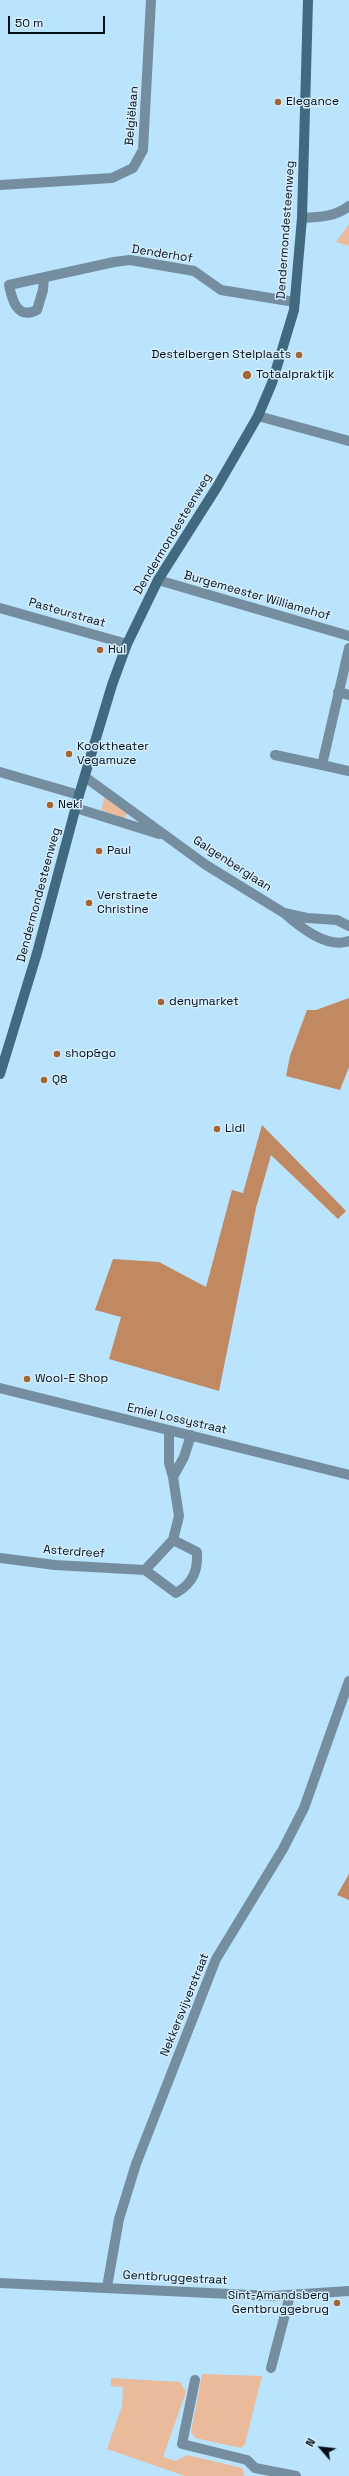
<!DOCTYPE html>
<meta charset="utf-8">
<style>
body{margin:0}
#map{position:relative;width:349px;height:2476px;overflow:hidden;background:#bae3fd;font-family:"Space Grotesk",sans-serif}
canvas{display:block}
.north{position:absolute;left:301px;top:2428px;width:40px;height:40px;-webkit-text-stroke:3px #d5edfd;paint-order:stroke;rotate:298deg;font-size:11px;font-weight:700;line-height:16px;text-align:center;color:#031019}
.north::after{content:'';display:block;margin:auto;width:14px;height:18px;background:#031019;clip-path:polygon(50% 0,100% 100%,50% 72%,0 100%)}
.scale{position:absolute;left:8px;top:16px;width:97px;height:18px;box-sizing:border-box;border:2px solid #031019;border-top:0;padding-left:5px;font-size:12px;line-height:14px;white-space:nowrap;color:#031019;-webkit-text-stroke:3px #d5edfd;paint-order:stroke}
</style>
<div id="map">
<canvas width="349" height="2476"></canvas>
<div class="north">N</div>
<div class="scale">50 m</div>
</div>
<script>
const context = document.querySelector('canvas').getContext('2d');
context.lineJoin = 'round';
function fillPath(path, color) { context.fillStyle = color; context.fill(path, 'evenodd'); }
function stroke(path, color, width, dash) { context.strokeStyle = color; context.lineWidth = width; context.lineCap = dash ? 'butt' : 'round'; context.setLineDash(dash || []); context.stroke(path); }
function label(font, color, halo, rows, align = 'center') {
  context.font = font + ' "Space Grotesk",sans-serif'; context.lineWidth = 3; context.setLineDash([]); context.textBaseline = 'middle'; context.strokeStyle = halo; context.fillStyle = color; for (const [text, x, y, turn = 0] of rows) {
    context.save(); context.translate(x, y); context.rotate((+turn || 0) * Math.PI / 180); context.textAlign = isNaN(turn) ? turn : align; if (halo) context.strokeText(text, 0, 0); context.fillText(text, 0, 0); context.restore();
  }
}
const green = new Path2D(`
 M349 224V246L336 242Z
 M105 796 127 813 124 819 101 810Z
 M202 2374 262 2376 245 2444 241 2448 195 2438 191 2432Z
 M111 2378 180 2382 186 2392 163 2457 176 2461 187 2455 242 2468 245 2476H185L107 2449 122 2406 123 2387 111 2386Z`);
const forest = new Path2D(`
 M349 998V1067L340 1090 286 1076 290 1056 307 1010H316Z
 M262 1125 346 1211 338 1219 271 1155 256 1208 219 1391 109 1359 121 1317 95 1310 113 1259 159 1262 206 1287 232 1190 243 1193Z
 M349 1874V1900L337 1895Z`);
const minor = new Path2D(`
 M0 185 112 178 133 168 143 150 151 0
 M302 218C319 217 335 217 349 206
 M44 277 43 290 37 310C17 320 12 300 9 285L114 262 130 260 194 271 221 290 295 302
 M258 416 349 441
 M158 580 349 636
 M0 608 127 644
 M349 648 322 765 349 771
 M338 692 349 695
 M275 755 322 765
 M0 772 79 795
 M85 777 206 865 284 913C300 927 327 949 349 941
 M76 808 159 834
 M284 913 307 918 337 920 349 926
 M0 1388 349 1475
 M173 1477 184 1457 191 1435
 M0 1558 55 1565 145 1570 173 1540 179 1516 173 1477 169 1463V1431
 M145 1570 176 1593C193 1583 198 1571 197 1552L173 1540
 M107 2287 119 2219 136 2164 216 1959 283 1849 304 1808 349 1681
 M271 2368 290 2295
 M195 2380 182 2444 247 2460 255 2468 296 2476`);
const tertiary = new Path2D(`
 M0 2283 272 2296 349 2291`);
const secondary = new Path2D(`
 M0 1074 37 953 79 795 112 685 127 644 158 580 217 487 258 416 272 383 294 310 302 218 308 0`);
const markers = [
 [278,102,4,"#a66430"],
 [299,355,4,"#a66430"],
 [247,375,5,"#a66430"],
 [100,650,4,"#a66430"],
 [69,754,4,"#a66430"],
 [50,805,4,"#a66430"],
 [99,851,4,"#a66430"],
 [89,903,4,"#a66430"],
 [161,1002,4,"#a66430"],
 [57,1054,4,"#a66430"],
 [44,1080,4,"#a66430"],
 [217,1129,4,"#a66430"],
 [27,1379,4,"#a66430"],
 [337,2303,4,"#a66430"]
];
const poiNames = [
 ["Elegance",286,102],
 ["Destelbergen Stelplaats",291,355,"right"],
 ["Totaalpraktijk",256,375],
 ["Hul",108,650],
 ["Kooktheater",77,747],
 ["Vegamuze",77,761],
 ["Neki",58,805],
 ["Paul",107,851],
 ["Verstraete",97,896],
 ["Christine",97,910],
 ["denymarket",169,1002],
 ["shop&go",65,1054],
 ["Q8",52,1080],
 ["Lidl",225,1129],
 ["Wool-E Shop",35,1379],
 ["Sint-Amandsberg",329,2296,"right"],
 ["Gentbruggebrug",329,2310,"right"]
];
const streetNames = [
 ["Belgiëlaan",132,116,-85],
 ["Dendermondesteenweg",286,230,-86],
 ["Denderhof",162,254,9],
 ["Dendermondesteenweg",173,534,-59],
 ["Burgemeester Williamehof",257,596,16],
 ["Pasteurstraat",67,613,16],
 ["Galgenberglaan",232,864,33],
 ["Dendermondesteenweg",39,895,-75],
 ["Emiel Lossystraat",177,1419,13],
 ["Asterdreef",74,1552,4],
 ["Nekkersvijverstraat",185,2005,-68],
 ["Gentbruggestraat",175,2278,3]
];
fillPath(green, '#eabb9a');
fillPath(forest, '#c08961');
stroke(minor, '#748e9f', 10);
stroke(tertiary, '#748e9f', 10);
stroke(secondary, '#416980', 10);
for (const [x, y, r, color] of markers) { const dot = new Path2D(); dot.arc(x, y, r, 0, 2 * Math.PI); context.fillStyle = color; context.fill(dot); stroke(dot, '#d5edfd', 1.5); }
label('12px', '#031019', '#d5edfd', poiNames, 'left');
label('12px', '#031019', '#d5edfd', streetNames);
</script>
